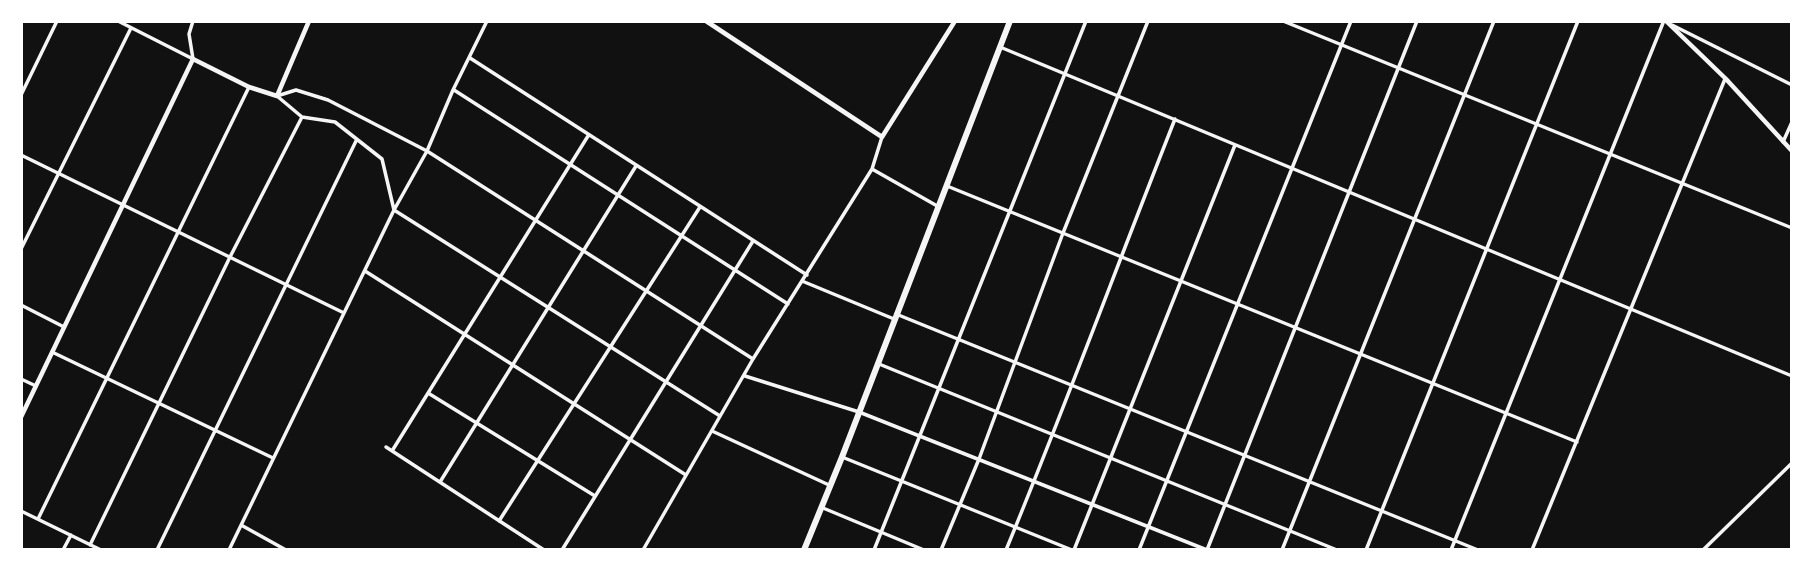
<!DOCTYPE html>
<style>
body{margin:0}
#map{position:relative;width:1813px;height:571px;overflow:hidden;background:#111;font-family:"Alegreya Sans",sans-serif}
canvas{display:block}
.frame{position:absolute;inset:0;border:23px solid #fff;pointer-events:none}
</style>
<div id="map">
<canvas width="1813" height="571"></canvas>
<div class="frame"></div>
</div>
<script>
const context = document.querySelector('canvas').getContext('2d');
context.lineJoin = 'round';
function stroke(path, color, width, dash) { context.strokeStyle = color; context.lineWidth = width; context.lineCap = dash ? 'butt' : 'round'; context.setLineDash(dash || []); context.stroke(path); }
const minor = new Path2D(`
 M118 21 193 59
 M193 21 189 34 193 59
 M1283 21 1792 228
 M1672 25 1792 85
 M1000 47 1792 376
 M470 58 807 275
 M454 90 788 304
 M21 95 57 21
 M277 96 302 117 335 122 382 159 394 210 720 416
 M277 96 296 90 328 100 427 151 753 359
 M1783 142 1792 122
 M21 155 344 313
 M872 169 939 207
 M947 186 1577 442
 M21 249 131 28
 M365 271 686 475
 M802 281 894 319
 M21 305 64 327
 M896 314 1478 550
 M52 352 273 458
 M879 364 1337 550
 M745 376 859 412 1207 550
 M21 379 36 386
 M428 393 595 496
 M712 431 829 485
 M386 447 544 550
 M392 451 588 136
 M842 457 1072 550
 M440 482 636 166
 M823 508 924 550
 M21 511 101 550
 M38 519 249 87
 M499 521 700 207
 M241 525 286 550
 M90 545 230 257 302 117
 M63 550 71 535
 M157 550 357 139
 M229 550 394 210 427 151 453 90 487 21
 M562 550 753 241
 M643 550 753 359 872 169 882 137
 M874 550 1086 21
 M941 550 979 459 1063 233 1148 21
 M1006 550C1065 407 1118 263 1175 119
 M1074 550 1235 145
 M1139 550 1351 21
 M1207 550 1417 21
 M1282 550 1494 21
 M1366 550 1578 21
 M1451 550 1663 23
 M1532 550 1725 79
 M1703 550 1792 463`);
const tertiary = new Path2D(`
 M706 21 882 137 955 21
 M1666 21 1726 79 1792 151
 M21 417 193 59 249 87 277 96 309 21`);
const primary = new Path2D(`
 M804 550 842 457 1010 21`);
stroke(minor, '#f5f5f5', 3.5);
stroke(tertiary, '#f5f5f5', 4.5);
stroke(primary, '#f5f5f5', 6);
</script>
